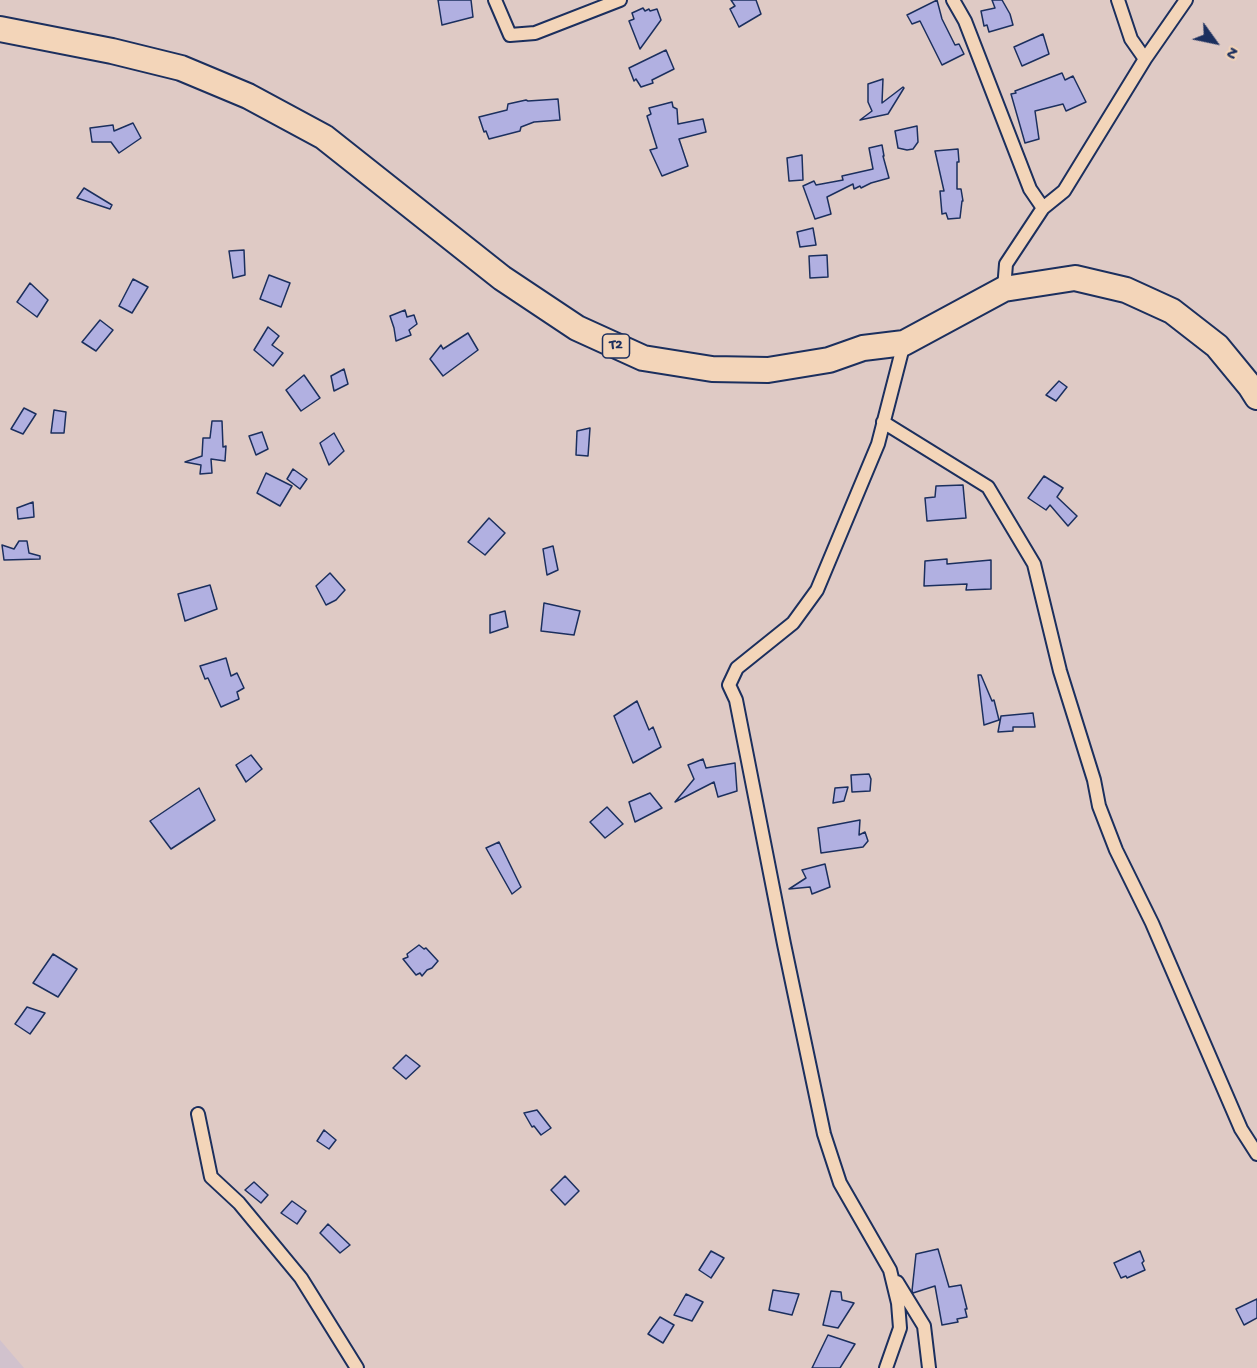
<!DOCTYPE html>
<style>
body{margin:0}
#map{position:relative;width:1257px;height:1368px;overflow:hidden;background:#dfcac5;font-family:"Gochi Hand",sans-serif}
canvas{display:block}
.north{position:absolute;left:1185px;top:12px;width:60px;height:60px;-webkit-text-stroke:4px #f3d5b9;paint-order:stroke;rotate:123deg;font-size:16px;font-weight:700;line-height:24px;text-align:center;color:#1b2f5e}
.north::after{content:'';display:block;margin:auto;width:21px;height:27px;background:#1b2f5e;clip-path:polygon(50% 0,100% 100%,50% 72%,0 100%)}
</style>
<div id="map">
<canvas width="1257" height="1368"></canvas>
<div class="north">N</div>
</div>
<script>
const context = document.querySelector('canvas').getContext('2d');
context.lineJoin = 'round';
function fillPath(path, color) { context.fillStyle = color; context.fill(path, 'evenodd'); }
function stroke(path, color, width, dash) { context.strokeStyle = color; context.lineWidth = width; context.lineCap = dash ? 'butt' : 'round'; context.setLineDash(dash || []); context.stroke(path); }
function label(font, color, halo, rows, align = 'center') {
  context.font = font + ' "Gochi Hand",sans-serif'; context.lineWidth = 6; context.setLineDash([]); context.textBaseline = 'middle'; context.strokeStyle = halo; context.fillStyle = color; for (const [text, x, y, turn = 0] of rows) {
    context.save(); context.translate(x, y); context.rotate((+turn || 0) * Math.PI / 180); context.textAlign = isNaN(turn) ? turn : align; if (halo) context.strokeText(text, 0, 0); context.fillText(text, 0, 0); context.restore();
  }
}
const built = new Path2D(`
 M0 1340 24 1368H0Z`);
const building = new Path2D(`
 M438 0H471L473 17 442 25Z
 M731 0H756L761 14 739 27 730 9 735 6Z
 M937 0 942 19 955 45 959 44 964 54 942 65 920 21 912 24 907 15Z
 M992 0H1002L1010 14 1013 25 989 32 987 25 984 26 981 11 995 8Z
 M643 8 645 11 649 9 650 11 657 9 661 20 640 49 629 21 634 19 632 13Z
 M1043 34 1049 54 1022 66 1014 47Z
 M666 50 674 69 652 80 653 83 641 87 636 79 634 81 629 68Z
 M1062 73 1065 80 1073 76 1086 102 1066 111 1063 104 1035 111 1039 139 1025 143 1011 94 1016 93 1015 91Z
 M883 79 882 103 903 87 904 88 888 114 860 120 872 111 868 102V84Z
 M558 99 560 120 534 122 521 127 520 131 489 139 486 131 484 132 479 117 507 110 508 104 526 100 528 101Z
 M672 102 673 107 677 109 678 124 703 119 706 132 679 139 688 166 662 176 650 150 657 148 647 116 651 114 649 108Z
 M133 123 141 138 119 153 111 142H92L90 128 113 125 114 131Z
 M917 126 918 142 913 149 907 150 898 148 895 131Z
 M882 145 884 156H883L889 178 871 183 861 188 860 186 854 189 853 184 827 197 831 214 815 219 803 186 814 181 816 185 843 180 842 176 873 169 869 148Z
 M958 149 959 162H957V189H961L963 201H962L960 218 948 219 946 213 942 214 940 191H944L935 151Z
 M802 155 803 180 789 181 787 158Z
 M84 188 112 205 110 209 77 198Z
 M813 228 816 245 800 247 797 232Z
 M244 250 245 275 233 278 229 251Z
 M827 255 828 277 810 278 809 256Z
 M269 275 290 283 281 307 260 299Z
 M133 279 148 287 132 313 119 306Z
 M30 283 48 300 37 317 17 302Z
 M405 310 407 317 414 315 417 324 409 330 411 335 396 341 394 328 390 316Z
 M100 320 113 330 96 351 82 342Z
 M268 327 279 336 272 345 283 353 273 366 254 350Z
 M468 333 478 350 443 376 430 359 441 345 443 349Z
 M344 369 348 384 334 391 331 376Z
 M304 375 320 398 301 411 286 390Z
 M1059 381 1067 387 1056 401 1046 395Z
 M24 408 36 414 23 434 11 429Z
 M54 410 66 412 64 433H51Z
 M212 421H222L223 447 226 446 225 461 211 459 212 473 200 474 201 465 185 462 202 456 203 438H210Z
 M590 428 588 456 576 455 577 431Z
 M262 432 268 449 256 455 249 436Z
 M334 433 344 451 329 465 320 443Z
 M293 469 307 479 300 489 287 479Z
 M266 473 292 486 280 506 257 493Z
 M1044 476 1063 488 1057 497 1077 516 1068 526 1050 505 1046 510 1028 498Z
 M963 485 966 518 927 521 925 498 935 497 936 486Z
 M33 502 34 517 18 519 17 508Z
 M489 518 505 533 485 555 468 542Z
 M19 541H27L29 553 40 556V559L4 560 2 545 14 549Z
 M553 546 558 570 547 575 543 549Z
 M947 559V564L991 560V589L966 590 967 584 924 586 925 561Z
 M330 573 345 590 336 600 326 605 316 586Z
 M210 585 217 609 185 621 178 594Z
 M544 603 580 611 574 635 541 631Z
 M505 611 508 627 490 633V615Z
 M226 658 231 676 237 673 244 688 237 692 239 699 221 707 208 678 205 679 200 666Z
 M978 675H981L992 701 994 700 999 720 984 725Z
 M637 701 649 730 653 727 661 747 633 763 614 716Z
 M1033 713 1035 727H1013V731L998 732 1001 716Z
 M251 755 262 769 246 782 236 765Z
 M703 759 706 768 735 763 737 791 718 797 714 782 675 802 694 779 688 765Z
 M869 774 871 779 870 791 852 792 851 775Z
 M848 787 844 801 833 803 835 788Z
 M199 788 215 820 171 849 150 821Z
 M650 793 662 808 635 822 629 802Z
 M607 807 623 824 605 838 590 822Z
 M860 820 859 835 865 832 868 841 863 847 821 853 818 828Z
 M499 842 521 887 512 894 486 848Z
 M825 864 830 887 812 894 810 887 789 889 806 878 802 870Z
 M419 945 424 949 426 948 438 961 432 968 427 970 422 976 420 973 416 975 403 959 408 957 407 954Z
 M53 954 77 969 58 997 33 983Z
 M27 1007 45 1013 30 1034 15 1024Z
 M406 1055 420 1066 406 1079 393 1068Z
 M537 1110 551 1128 541 1135 534 1126 532 1127 524 1113Z
 M324 1130 336 1140 329 1149 317 1141Z
 M565 1176 579 1191 565 1205 551 1190Z
 M254 1182 268 1195 261 1203 245 1190Z
 M292 1201 306 1211 297 1224 281 1213Z
 M328 1224 350 1245 340 1253 320 1233Z
 M938 1249 949 1287 961 1285 967 1309H965L967 1317 957 1319 958 1322 942 1325 935 1286 913 1293 912 1291 916 1254Z
 M711 1251 724 1258 711 1278 699 1270Z
 M1140 1251 1144 1261 1142 1263 1145 1270 1127 1278 1126 1276 1121 1278 1114 1263Z
 M773 1290 799 1294 792 1315 769 1310Z
 M831 1291 841 1292 842 1300 854 1303 838 1328 823 1325Z
 M686 1294 703 1302 692 1321 674 1315Z
 M1257 1299V1318L1244 1325 1236 1309Z
 M660 1317 674 1325 663 1343 648 1334Z
 M828 1335 855 1344 840 1368H812Z`);
const street = new Path2D(`
 M495 0 510 35 535 33 620 0
 M953 0 965 21 1030 189 1043 208
 M1118 0 1131 39 1145 59
 M1004 289 1006 264 1043 208 1064 191 1145 59 1186 0
 M883 422 988 487 1034 564 1060 671 1094 780 1099 806 1116 850 1152 923 1241 1129 1257 1154
 M198 1114 211 1177 239 1203 301 1278 357 1368
 M897 1282 924 1326 929 1368
 M886 1368 900 1328 898 1303 890 1270 840 1183 824 1134 784 944 736 700 729 685 737 668 793 623 817 590 878 444 904 343`);
const highway = new Path2D(`
 M0 29 112 51 181 68 248 96 324 137 502 278 577 328 643 358 712 369 768 370 829 360 863 348 904 343 1004 289 1075 278 1126 290 1172 311 1217 346 1250 386 1257 397`);
const shields = [
 [616,346,27]
];
const shieldNames = [
 ["T2",616,346]
];
fillPath(built, '#d1c2cd');
fillPath(building, '#b1b0e1');
stroke(building, '#1b2f5e', 1.5);
stroke(street, '#1b2f5e', 16);
stroke(highway, '#1b2f5e', 28);
stroke(street, '#f3d5b9', 12);
stroke(highway, '#f3d5b9', 24);
for (const [x, y, w] of shields) { const box = new Path2D(); box.roundRect(x - w / 2, y - 12, w, 24, 4.5); context.fillStyle = '#f3d5b9'; context.fill(box); stroke(box, '#1b2f5e', 1.5); }
label('bold 15px', '#1b2f5e', null, shieldNames);
</script>
